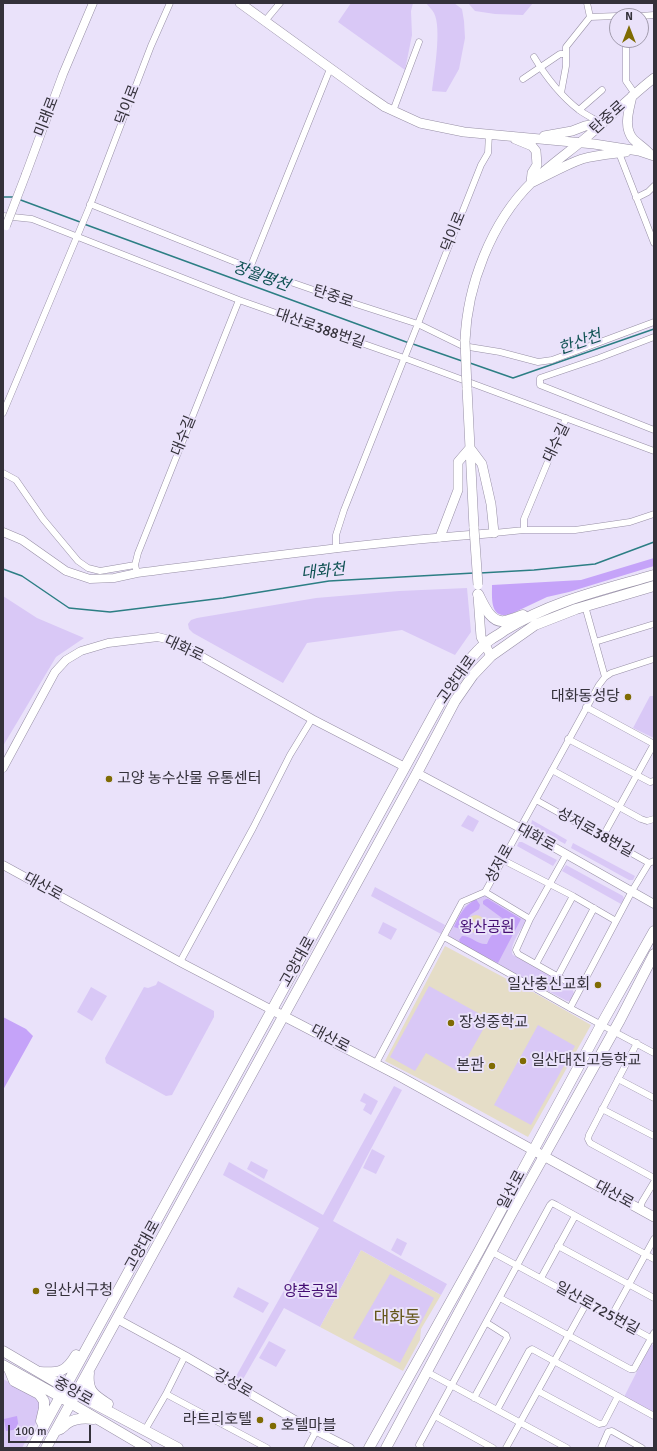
<!DOCTYPE html>
<meta charset="utf-8">
<style>
body{margin:0}
#map{position:relative;width:657px;height:1451px;overflow:hidden;background:#eae2fa;font-family:Signika,sans-serif}
canvas{display:block}
.frame{position:absolute;inset:0;border:4px solid #34313a;pointer-events:none}
.north{position:absolute;left:609px;top:8px;width:40px;height:40px;box-sizing:border-box;background:#eae2fa;border:1px solid #a19bad;border-radius:50%;rotate:0deg;font-size:11px;font-weight:700;line-height:16px;text-align:center;color:#34313a}
.north::after{content:'';display:block;margin:auto;width:14px;height:18px;background:#7f6b03;clip-path:polygon(50% 0,100% 100%,50% 72%,0 100%)}
.scale{position:absolute;left:8px;top:1425px;width:83px;height:18px;box-sizing:border-box;border:2px solid #34313a;border-top:0;padding-left:5px;font-size:12px;line-height:14px;white-space:nowrap;color:#34313a;-webkit-text-stroke:3px #eae2fa;paint-order:stroke}
</style>
<div id="map">
<canvas width="657" height="1451"></canvas>
<div class="frame"></div>
<div class="north">N</div>
<div class="scale">100 m</div>
</div>
<script>
const context = document.querySelector('canvas').getContext('2d');
context.lineJoin = 'round';
function fillPath(path, color) { context.fillStyle = color; context.fill(path, 'evenodd'); }
function stroke(path, color, width, dash) { context.strokeStyle = color; context.lineWidth = width; context.lineCap = dash ? 'butt' : 'round'; context.setLineDash(dash || []); context.stroke(path); }
function label(font, color, halo, rows, align = 'center') {
  context.font = font + ' Signika,"Noto Sans KR",sans-serif'; context.lineWidth = 4; context.setLineDash([]); context.textBaseline = 'middle'; context.strokeStyle = halo; context.fillStyle = color; for (const [text, x, y, turn = 0] of rows) {
    context.save(); context.translate(x, y); context.rotate((+turn || 0) * Math.PI / 180); context.textAlign = isNaN(turn) ? turn : align; if (halo) context.strokeText(text, 0, 0); context.fillText(text, 0, 0); context.restore();
  }
}
const education = new Path2D(`
 M445 946 518 985 526 988 591 1025 528 1137 455 1097 385 1061Z
 M361 1250 441 1295 421 1329 420 1340 403 1371 320 1327Z`);
const green = new Path2D(`
 M351 3H413L411 11 412 35 405 70 338 22Z
 M426 3H454L462 9 464 21 465 38 459 69 446 92 432 91C434 74 442 28 434 13 432 9 428 6 426 3Z
 M468 3H544H533L523 15 495 14 475 11Z
 M467 588 471 632 455 655 402 630 307 643 283 683 193 633 189 629 188 624 191 620 197 618 316 598 399 591Z
 M3 596 37 618 84 638 56 657 3 746Z
 M650 696H654V738L633 728Z
 M468 815 479 821 473 832 461 826Z
 M532 820 567 840 565 844 531 825Z
 M519 842H522L557 860 553 866 517 846Z
 M573 843 635 876 633 880H629L571 848Z
 M566 865 623 896 624 899 621 904 562 871Z
 M375 887 445 925 441 934 371 896Z
 M483 896H486L527 920C522 928 508 947 513 955L572 987 574 994 570 1001H567L451 940 449 935C459 913 459 906 483 896Z
 M383 922 397 929 391 940 378 933Z
 M158 981 214 1011V1017L172 1095 166 1096 106 1063 105 1058 144 987 148 988 156 985Z
 M429 986 489 1019 459 1072 426 1053 415 1071 390 1057Z
 M91 987 107 996 92 1021 77 1012Z
 M538 1025 575 1046 531 1125 494 1105Z
 M394 1086 402 1090 333 1221 447 1284 441 1295 361 1250 320 1327 284 1308 242 1381 235 1378 319 1228 223 1175 229 1162 323 1215Z
 M364 1093 378 1101 371 1115 363 1110 366 1104 360 1101Z
 M372 1149 385 1156 376 1174 363 1168Z
 M251 1161 268 1170 264 1179 247 1169Z
 M397 1238 407 1243 401 1256 391 1250Z
 M390 1274 434 1298 400 1363 353 1338Z
 M238 1287 269 1303 263 1313 233 1297Z
 M269 1341 286 1350 276 1367 259 1358Z
 M651 1344 654 1346V1413L624 1397Z
 M3 1379 39 1397 42 1412 22 1448H3Z`);
const forest = new Path2D(`
 M654 558V566L569 592 547 597 511 614C490 620 492 600 492 585L581 580Z
 M476 899 480 905 479 909 470 915 464 930 454 927C459 915 464 906 476 899Z
 M486 899H488L521 919 498 963 461 944 459 940 462 936C472 936 477 945 487 944 490 936 494 931 503 931L506 927V921L483 904V901Z
 M3 1017 26 1029 33 1036 3 1090Z
 M17 1416 19 1429 6 1431 4 1419Z`);
const sand = new Path2D(`
 M467 924a9 9 0 1 1 18 0a9 9 0 1 1-18 0Z`);
const stream = new Path2D(`
 M3 197H13
 M18 199 80 222
 M84 224 409 343
 M413 344 462 361
 M470 363 513 378 654 329
 M3 569 22 576 69 608 110 612 223 598 329 581 474 573
 M480 573 534 570 595 564 654 542`);
const minor = new Path2D(`
 M641 16 654 15
 M590 17 617 16
 M265 21 280 3
 M629 40 626 45V81L635 94
 M534 57C546 77 561 96 579 110 586 115 594 119 601 123
 M523 79 560 54H566
 M561 93 566 66V47L590 17 587 3
 M579 110 602 90
 M393 111 419 42
 M619 153 654 243
 M636 198 648 192 654 186
 M90 204 250 268 331 296 418 324 463 346 500 352 538 362 552 360 654 322
 M3 216 32 219 239 300 404 358 654 451
 M250 268 330 69
 M654 337 599 358 540 378V385L654 430
 M3 413 89 208 151 46 170 3
 M3 473 16 480 43 519 78 561 88 568 100 571 135 565
 M524 530V519L566 418
 M494 533 524 530H575L630 522 654 514
 M336 549V535L344 510 481 165 488 153 489 134
 M137 573 135 565 138 553 239 300
 M585 606 605 677
 M595 642 654 624
 M586 707 654 744
 M568 739 650 782 654 781
 M552 770 641 819 647 821 654 819
 M536 800 649 863 654 861
 M602 838 654 744
 M566 855 530 919 516 950 518 954 580 989
 M503 860 573 896 616 921
 M485 892 530 919
 M444 937 570 1008 654 1053
 M180 962 253 828 290 755 312 719
 M536 964 573 896
 M558 976 594 908
 M570 1008 632 891 649 863
 M637 1043 589 1135 588 1139 590 1143 654 1178
 M376 1063 462 902 485 892 599 685 605 677 611 673 654 659
 M618 1079 654 1098
 M602 1109 654 1136
 M640 1209 642 1202 654 1182
 M558 1246 654 1298
 M492 1252 654 1340
 M541 1278 575 1216
 M500 1298 630 1369H634L654 1333
 M611 1317 654 1239
 M427 1372 567 1448
 M538 1391 599 1424 604 1423 618 1396
 M166 1394 267 1448
 M474 1398 507 1338 506 1335 487 1323
 M497 1410 529 1351 532 1349 654 1416
 M435 1416 493 1448
 M145 1430 166 1394 185 1356
 M307 1448 316 1431
 M421 1448 419 1445 550 1205 552 1203 556 1205 654 1259
 M506 1448 586 1304
 M601 1448 608 1432 612 1431 642 1448`);
const tertiary = new Path2D(`
 M26 174 63 74 93 3
 M3 532 22 540 66 571 90 579 114 578 137 573C255 558 374 542 494 533
 M3 768 55 672 66 660 81 651 108 643 158 637 174 641 312 719 405 767
 M417 773 520 828 654 904
 M3 865 180 962 272 1010
 M117 1319 185 1356 295 1420 350 1448`);
const secondary = new Path2D(`
 M240 3 363 92 385 107 420 123 464 132 594 144 639 151 654 156
 M632 96C629 110 623 127 633 139 638 144 645 148 650 154
 M544 136 572 131 585 126 601 123
 M515 139 532 146 536 151 537 165 532 173 531 183C548 175 565 165 582 159 597 155 611 154 626 152
 M465 341C467 286 491 222 532 182 549 166 569 152 588 136 610 117 631 96 654 78
 M467 388 474 528
 M440 537 458 490V462L470 448 482 464 491 504 494 533
 M478 596 481 637 491 656
 M272 1010 399 1076 654 1217`);
const primary = new Path2D(`
 M478 594C483 603 490 623 504 621 510 620 517 617 523 615
 M3 1351 76 1394 178 1448
 M3 1365 55 1394 147 1448
 M9 1369 14 1381 39 1394 44 1401V1408L41 1421 44 1426
 M40 1372C60 1373 66 1372 76 1355
 M89 1373C87 1391 94 1395 108 1404
 M58 1430C63 1429 64 1425 68 1423 75 1418 86 1418 94 1419
 M32 1448 445 694C457 678 469 657 485 644 491 638 499 635 505 630 552 601 602 590 654 575
 M46 1448 417 773 455 701 473 675 491 656 535 625 576 609 654 586
 M369 1448 479 1251 601 1025 654 931
 M386 1448 511 1215 620 1020 654 954`);
const tertiaryBridge = new Path2D(`
 M6 226 26 174`);
const secondaryBridge = new Path2D(`
 M465 341 467 388
 M474 528 478 585`);
const markers = [
 [628,697,4,"#7f6b03"],
 [109,779,4,"#7f6b03"],
 [598,985,4,"#7f6b03"],
 [451,1023,4,"#7f6b03"],
 [523,1061,4,"#7f6b03"],
 [492,1066,4,"#7f6b03"],
 [36,1291,4,"#7f6b03"],
 [260,1420,4,"#7f6b03"],
 [273,1426,4,"#7f6b03"]
];
const streetNames = [
 ["덕이로",128,105,-69],
 ["미래로",47,117,-69],
 ["탄중로",608,118,-42],
 ["덕이로",454,232,-68],
 ["탄중로",333,297,18],
 ["대산로388번길",320,329,19],
 ["대수길",184,436,-68],
 ["대수길",557,443,-64],
 ["대화로",184,649,25],
 ["고양대로",457,680,-55],
 ["성저로38번길",595,833,29],
 ["대화로",536,838,29],
 ["성저로",500,864,-61],
 ["대산로",43,887,29],
 ["고양대로",298,962,-61],
 ["대산로",330,1039,28],
 ["일산로",512,1190,-62],
 ["대산로",614,1195,29],
 ["고양대로",143,1246,-61],
 ["일산로725번길",597,1309,29],
 ["강성로",233,1384,30],
 ["중앙로",73,1392,29]
];
const poiNames = [
 ["대화동성당",620,697,"right"],
 ["고양 농수산물 유통센터",117,779],
 ["일산충신교회",590,985,"right"],
 ["장성중학교",459,1023],
 ["일산대진고등학교",531,1061],
 ["본관",484,1066,"right"],
 ["일산서구청",44,1291],
 ["라트리호텔",252,1420,"right"],
 ["호텔마블",281,1426]
];
const parkNames = [
 ["왕산공원",487,928],
 ["양촌공원",311,1292]
];
const waterNames = [
 ["장월평천",261,277,20],
 ["한산천",580,343,-19],
 ["대화천",323,572,-6]
];
const quarterNames = [
 ["대화동",397,1319]
];
fillPath(education, '#e5ddc7');
fillPath(green, '#d9c8f6');
fillPath(forest, '#c5a3f9');
fillPath(sand, '#e7ddb8');
stroke(stream, '#2c7e84', 1.5);
stroke(minor, '#978fa5', 7);
stroke(tertiary, '#978fa5', 9);
stroke(secondary, '#978fa5', 10);
stroke(primary, '#978fa5', 11);
stroke(minor, '#fff', 6);
stroke(tertiary, '#fff', 8);
stroke(secondary, '#fff', 9);
stroke(primary, '#fff', 10);
stroke(tertiaryBridge, '#978fa5', 9, []);
stroke(secondaryBridge, '#978fa5', 10, []);
stroke(tertiaryBridge, '#fff', 8);
stroke(secondaryBridge, '#fff', 9);
for (const [x, y, r, color] of markers) { const dot = new Path2D(); dot.arc(x, y, r, 0, 2 * Math.PI); context.fillStyle = color; context.fill(dot); stroke(dot, '#eae2fa', 1.5); }
label('15px', '#34313a', '#eae2fa', streetNames);
label('15px', '#34313a', '#eae2fa', poiNames, 'left');
label('15px', '#430c72', '#eae2fa', parkNames);
label('italic 16px', '#0f5153', '#eae2fa', waterNames);
label('17px', '#64561a', '#eae2fa', quarterNames);
</script>
